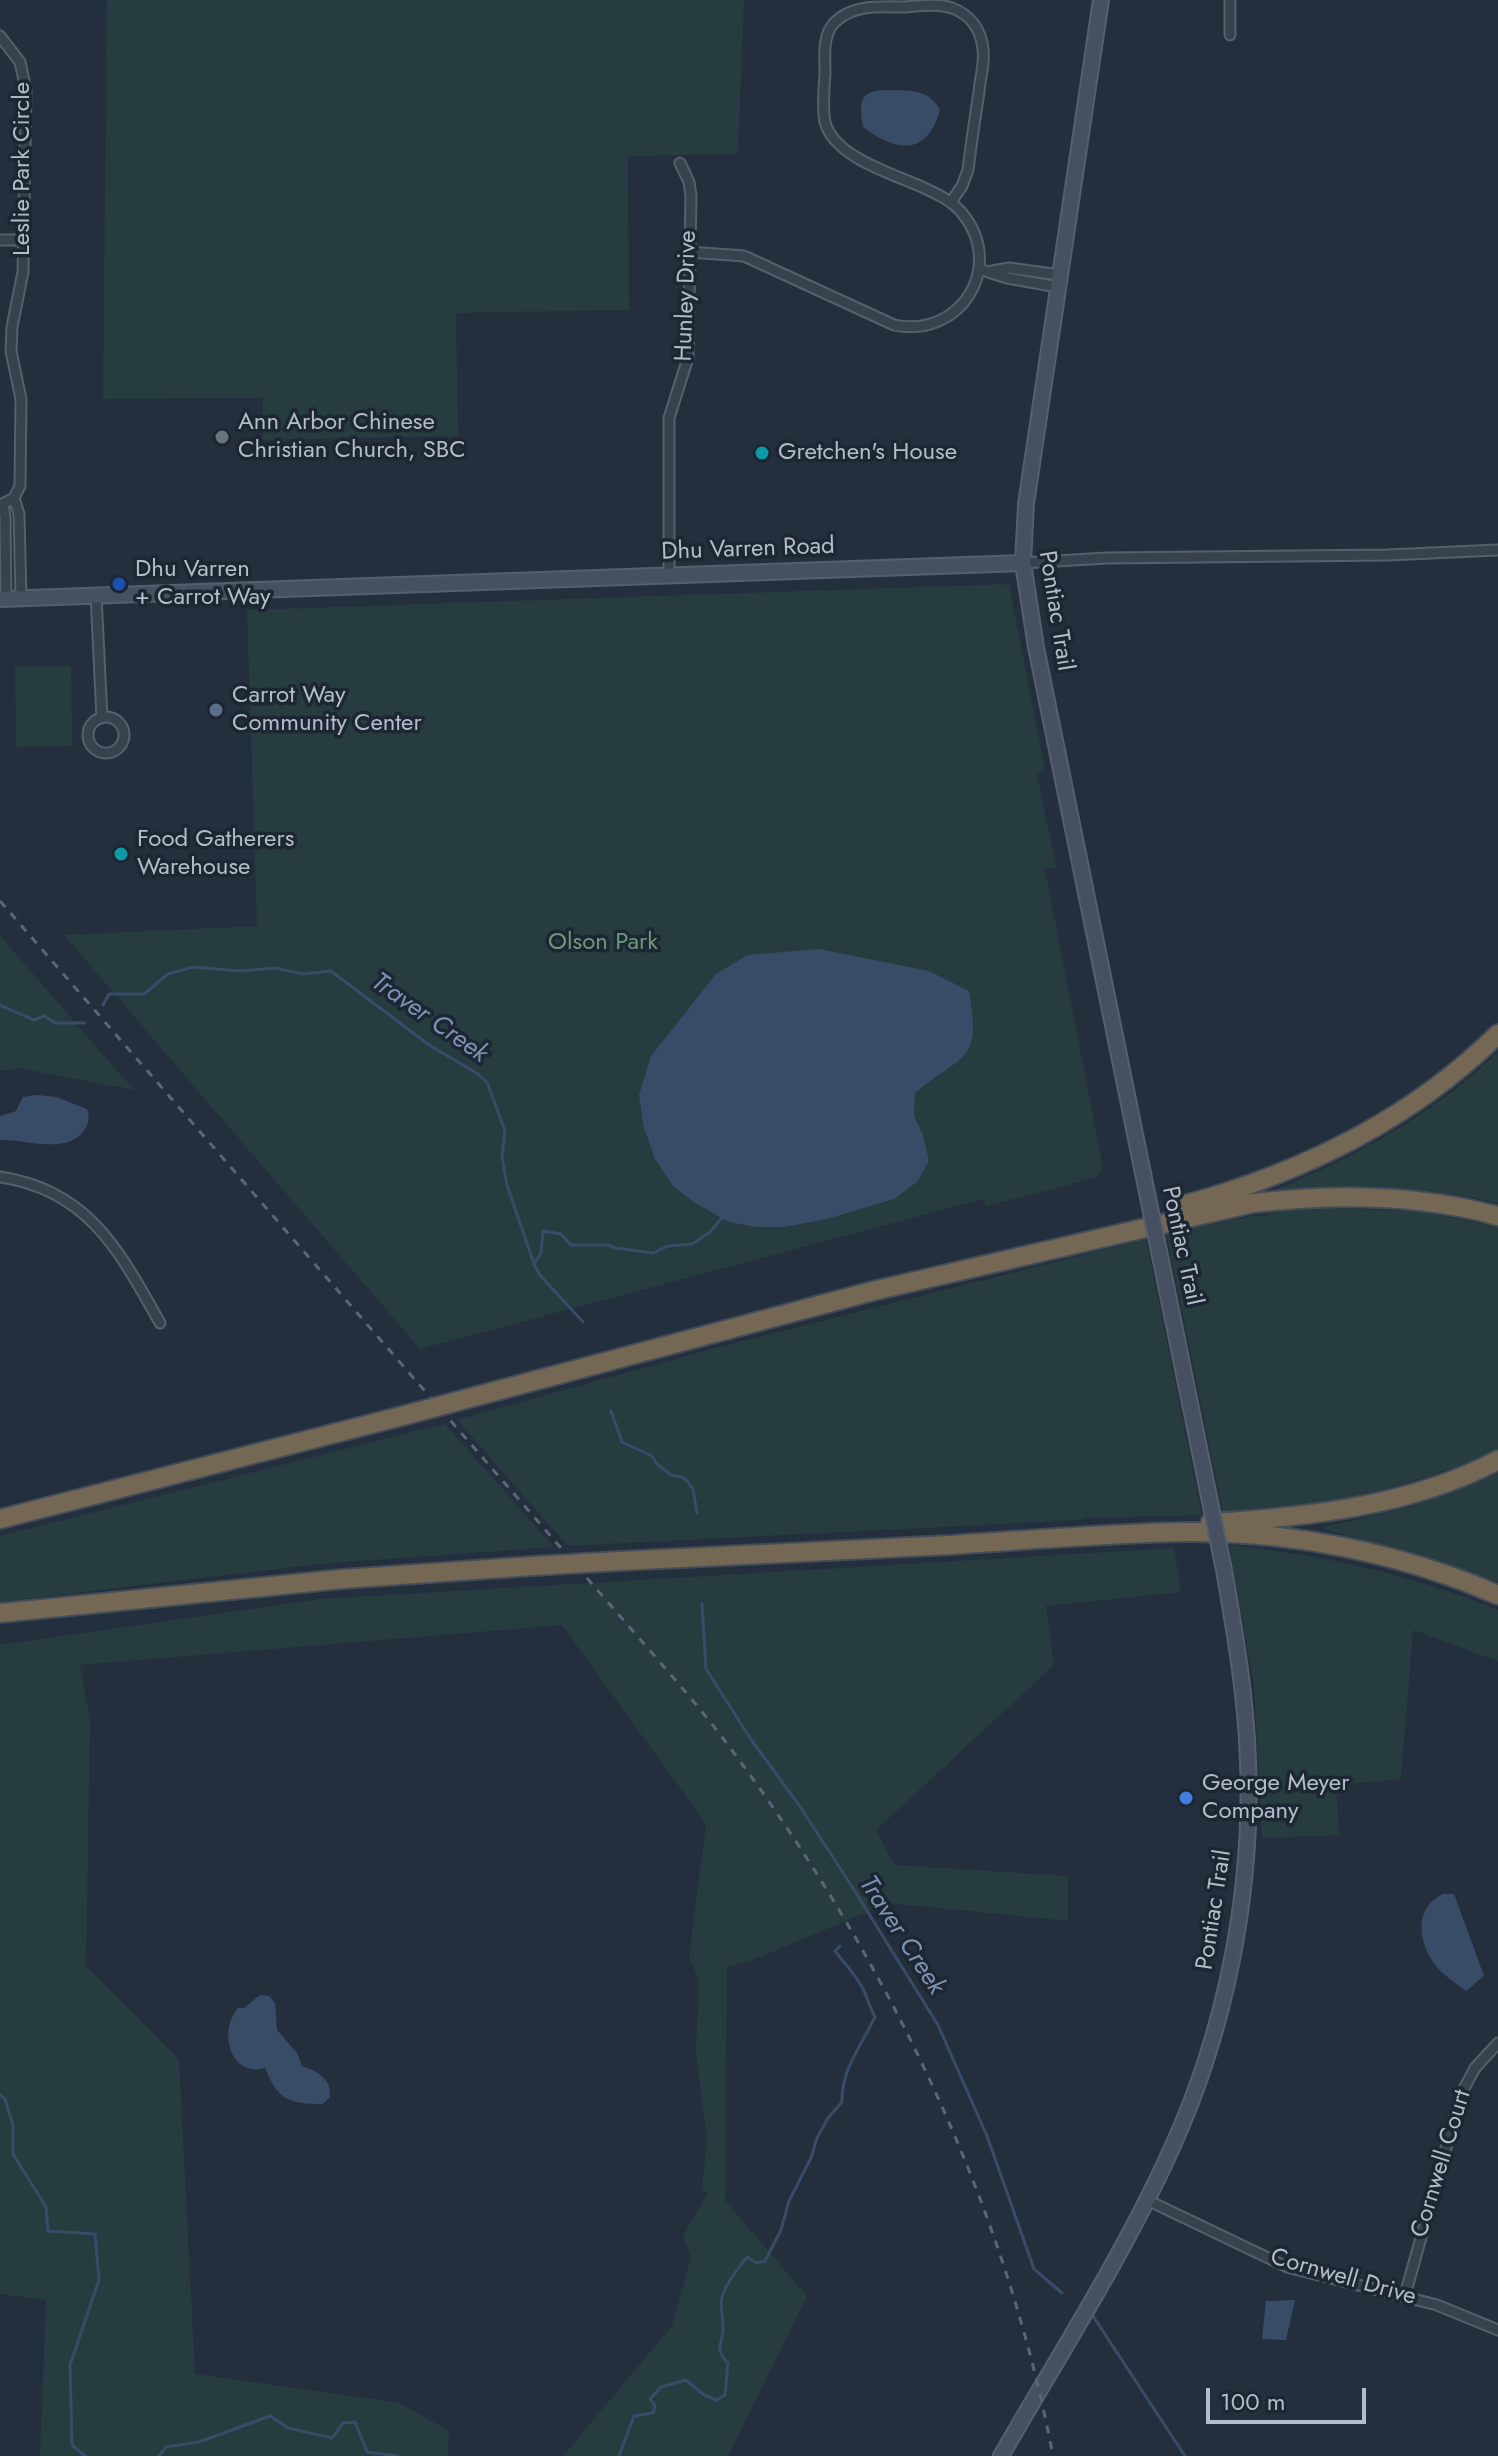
<!DOCTYPE html>
<style>
body{margin:0}
#map{position:relative;width:1498px;height:2456px;overflow:hidden;background:#242f3e;font-family:Jost,sans-serif}
canvas{display:block}
.scale{position:absolute;left:1206px;top:2388px;width:160px;height:36px;box-sizing:border-box;border:4px solid #b4bcc9;border-top:0;padding-left:10px;font-size:24px;line-height:28px;white-space:nowrap;color:#b4bcc9;-webkit-text-stroke:6px #1d2633;paint-order:stroke}
</style>
<div id="map">
<canvas width="1498" height="2456"></canvas>
<div class="scale">100 m</div>
</div>
<script>
const context = document.querySelector('canvas').getContext('2d');
context.lineJoin = 'round';
function fillPath(path, color) { context.fillStyle = color; context.fill(path, 'evenodd'); }
function stroke(path, color, width, dash) { context.strokeStyle = color; context.lineWidth = width; context.lineCap = dash ? 'butt' : 'round'; context.setLineDash(dash || []); context.stroke(path); }
function label(font, color, halo, rows, align = 'center') {
  context.font = font + ' Jost,sans-serif'; context.lineWidth = 7; context.setLineDash([]); context.textBaseline = 'middle'; context.strokeStyle = halo; context.fillStyle = color; for (const [text, x, y, turn = 0] of rows) {
    context.save(); context.translate(x, y); context.rotate((+turn || 0) * Math.PI / 180); context.textAlign = isNaN(turn) ? turn : align; if (halo) context.strokeText(text, 0, 0); context.fillText(text, 0, 0); context.restore();
  }
}
const green = new Path2D(`
 M107 0H744L738 154 628 156 629 310 456 313 458 436 262 440 263 398 103 399Z
 M1009 584 1045 769 1037 774 1056 867 1045 869 1103 1168 1095 1178 986 1206 983 1199 420 1349 64 935 257 926 247 610Z
 M71 666 72 746 16 747 15 667Z
 M0 936 134 1090 18 1068 0 1071Z
 M1498 1052V1203C1423 1186 1351 1184 1275 1190 1359 1155 1432 1115 1498 1052Z
 M1314 1207 1424 1212 1498 1227V1450C1410 1489 1319 1508 1223 1513L1166 1233 1253 1216H1267L1271 1212Z
 M1146 1239 1202 1515 1085 1518 1080 1520 568 1546 457 1420 715 1348Z
 M445 1424 554 1547 319 1564 0 1602V1536Z
 M1498 1473V1583L1421 1556 1324 1529V1527L1411 1507Z
 M1229 1545C1321 1555 1412 1574 1498 1610V1661L1413 1630 1401 1779 1336 1785 1339 1835 1262 1838 1254 1685Z
 M1174 1548 1181 1592 1046 1606 1054 1665 876 1830 894 1865 1068 1876V1921L889 1903 755 1959 727 1967 725 2200 807 2296 728 2456H563L672 2326 691 2257 683 2236 708 2192 702 2189 707 2139 696 2052 699 1980 689 1957 706 1824 562 1625 80 1665 90 1721 86 1966 179 2060 195 2374 400 2403 449 2431 448 2454 447 2456H40L46 2300 0 2294V1645L321 1599Z`);
const water = new Path2D(`
 M884 90C907 91 928 87 940 110 927 157 896 152 863 127 860 106 857 91 884 90Z
 M819 949 929 971 969 991C982 1064 963 1053 915 1093L914 1116 923 1135 929 1161 917 1182 894 1199 827 1219 784 1227H757L729 1222 695 1203 673 1186 655 1159 644 1128 639 1095 651 1056 716 974 748 955Z
 M37 1095 56 1097 87 1109C90 1118 89 1125 82 1133 63 1154 26 1139 0 1140V1116L16 1111 23 1097Z
 M1443 1894H1454L1484 1976 1466 1991C1456 1983 1443 1975 1436 1966 1418 1943 1413 1908 1443 1894Z
 M260 1995 269 1996 275 2003 277 2030 297 2053 302 2066C319 2072 331 2078 330 2097L323 2104C289 2104 278 2100 265 2068 230 2078 218 2031 238 2008H244Z
 M1295 2300 1286 2340 1262 2339 1266 2301Z`);
const stream = new Path2D(`
 M0 1005 34 1020 44 1016 55 1023H85
 M103 1005 109 994H144L168 974 193 967 241 971 275 968 303 974 331 971 429 1045 478 1074 487 1082 505 1131 502 1157 507 1185 534 1264 539 1274 583 1322
 M534 1264 541 1253 543 1231 561 1234 571 1245H608L616 1248 653 1253 668 1246 692 1244 709 1233 722 1218
 M611 1411 622 1442 652 1456 656 1463 671 1475 682 1477 688 1482 693 1489 697 1513
 M702 1604 706 1669 752 1741 799 1805 851 1885 938 2025 987 2136 1034 2269 1062 2293
 M0 2095 5 2099 13 2125V2154L46 2207 48 2231 95 2234 99 2280 70 2365 72 2445 85 2456
 M1093 2316 1185 2456
 M159 2456 166 2447 199 2442 270 2416 288 2428 332 2438 343 2423 355 2422 367 2452 397 2456
 M619 2456 634 2416 653 2413 655 2406 650 2399 661 2387 686 2380 704 2395 717 2400 725 2395 728 2363C713 2347 723 2346 723 2328 723 2319 721 2310 721 2302 723 2286 738 2269 747 2257L756 2263 765 2261 781 2230 789 2201 811 2158 817 2138 828 2118 842 2102C841 2070 862 2044 875 2017 869 2006 867 1996 862 1987 854 1973 844 1963 835 1951L840 1946`);
const street = new Path2D(`
 M1230 35V0
 M0 36 20 62 26 90 23 272 12 327 11 351 21 399 20 486 14 498 0 505
 M0 240H23
 M690 252 744 256 894 325C961 339 1006 266 962 213 951 200 937 194 922 187 891 173 834 157 825 122 822 107 824 89 825 73 825 56 822 35 835 22 854 4 880 7 904 7 920 6 937 3 952 8 971 15 981 30 983 49 985 63 980 78 979 92 975 118 971 144 968 170L962 186 951 202
 M979 269 1007 278 1058 287
 M992 271 1009 268 1060 275
 M14 498 19 514 21 598
 M3 504 5 517 6 599
 M1023 563 1107 558 1387 555 1498 550
 M669 574V418L688 358 691 196 689 182 680 163
 M96 595 102 718
 M88 735a18 18 0 1 1 36 0a18 18 0 1 1-36 0Z
 M0 1177C89 1190 120 1252 160 1323
 M1147 2200 1287 2267 1437 2305 1498 2330
 M1405 2295 1461 2094 1475 2068 1498 2043`);
const secondary = new Path2D(`
 M1101 0 1026 504 1023 563 1036 647 1146 1188
 M0 599 1023 563
 M1159 1251 1207 1487
 M1001 2456C1059 2355 1123 2256 1171 2150 1226 2030 1253 1892 1248 1761 1246 1697 1235 1633 1224 1570`);
const highway = new Path2D(`
 M1184 1205C1301 1173 1411 1120 1498 1034
 M477 1396 873 1291 1253 1203C1335 1194 1417 1194 1498 1216
 M0 1519 402 1416
 M1210 1523C1307 1517 1411 1506 1498 1460
 M619 1561C729 1555 840 1551 951 1545 1029 1540 1108 1533 1186 1532 1292 1531 1401 1553 1498 1595
 M0 1613 342 1579 533 1566`);
const rail = new Path2D(`
 M0 901 652 1653C676 1681 700 1708 722 1737 881 1947 1004 2196 1053 2456`);
const secondaryBridge = new Path2D(`
 M1146 1188 1159 1251
 M1207 1487 1224 1570`);
const highwayBridge = new Path2D(`
 M402 1416 477 1396
 M533 1566 619 1561`);
const markers = [
 [222,437,8,"#6b7280"],
 [762,453,8,"#0f9aa8"],
 [119,584,8,"#1a4fb4"],
 [216,710,8,"#5c6f8a"],
 [121,854,8,"#0f9aa8"],
 [1186,1798,8,"#3f7fe0"]
];
const streetNames = [
 ["Leslie Park Circle",23,169,-90],
 ["Hunley Drive",687,296,-88],
 ["Dhu Varren Road",748,550,-2],
 ["Pontiac Trail",1055,611,81],
 ["Pontiac Trail",1181,1246,78],
 ["Pontiac Trail",1215,1910,-81],
 ["Cornwell Court",1442,2164,-73],
 ["Cornwell Drive",1343,2278,16]
];
const poiNames = [
 ["Ann Arbor Chinese",238,423],
 ["Christian Church, SBC",238,451],
 ["Gretchen's House",778,453],
 ["Dhu Varren",135,570],
 ["+ Carrot Way",135,598],
 ["Carrot Way",232,696],
 ["Community Center",232,724],
 ["Food Gatherers",137,840],
 ["Warehouse",137,868],
 ["George Meyer",1202,1784],
 ["Company",1202,1812]
];
const parkNames = [
 ["Olson Park",603,943]
];
const waterNames = [
 ["Traver Creek",429,1019,35],
 ["Traver Creek",901,1936,57]
];
fillPath(green, '#263c3f');
fillPath(water, '#394c67');
stroke(stream, '#394c67', 3);
stroke(street, '#565f6c', 13);
stroke(secondary, '#565f6c', 18);
stroke(highway, '#434c59', 22);
stroke(street, '#38414e', 9);
stroke(secondary, '#465061', 14);
stroke(highway, '#746855', 18);
stroke(rail, '#5a6575', 3, [8, 8]);
stroke(secondaryBridge, '#565f6c', 18, []);
stroke(highwayBridge, '#434c59', 22, []);
stroke(secondaryBridge, '#465061', 14);
stroke(highwayBridge, '#746855', 18);
for (const [x, y, r, color] of markers) { const dot = new Path2D(); dot.arc(x, y, r, 0, 2 * Math.PI); context.fillStyle = color; context.fill(dot); stroke(dot, '#1d2633', 3); }
label('24px', '#b4bcc9', '#1d2633', streetNames);
label('24px', '#b4bcc9', '#1d2633', poiNames, 'left');
label('24px', '#6b9a76', '#1d2633', parkNames);
label('italic 26px', '#7c92b1', '#1d2633', waterNames);
</script>
